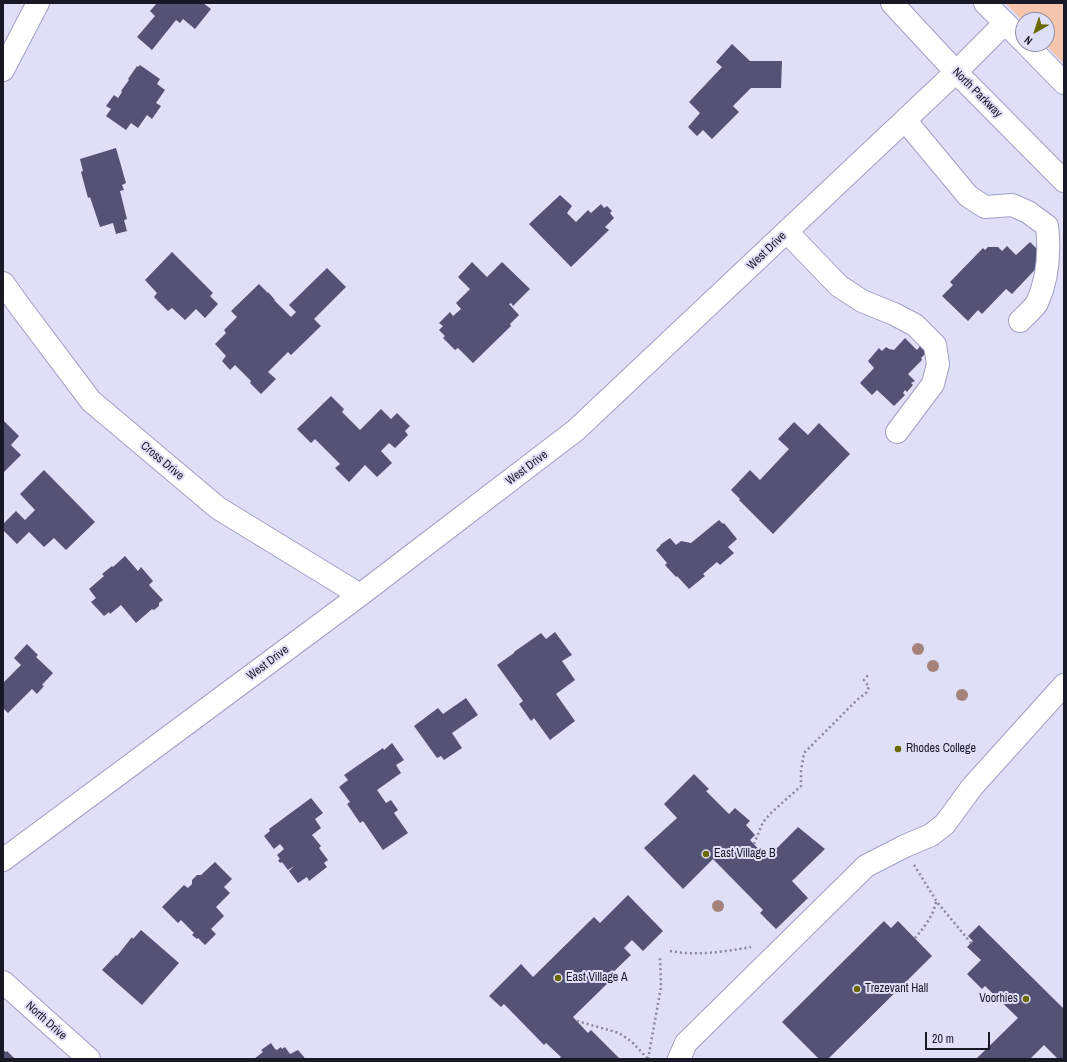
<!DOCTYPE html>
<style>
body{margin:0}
#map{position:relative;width:1067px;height:1062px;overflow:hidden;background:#e0dff8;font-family:"Archivo Narrow",sans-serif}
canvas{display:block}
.frame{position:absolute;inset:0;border:4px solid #191827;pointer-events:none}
.north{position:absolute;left:1015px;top:12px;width:40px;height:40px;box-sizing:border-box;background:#e0dff8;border:1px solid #908fa4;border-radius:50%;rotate:219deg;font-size:11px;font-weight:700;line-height:16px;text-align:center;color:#191827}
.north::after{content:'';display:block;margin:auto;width:14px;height:18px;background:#6c6800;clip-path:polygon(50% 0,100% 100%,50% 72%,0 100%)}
.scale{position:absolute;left:925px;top:1032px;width:65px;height:18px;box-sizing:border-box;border:2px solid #191827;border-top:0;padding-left:5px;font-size:12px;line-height:14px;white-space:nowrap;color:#191827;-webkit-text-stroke:3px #e0dff8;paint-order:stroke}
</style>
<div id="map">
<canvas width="1067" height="1062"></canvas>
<div class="frame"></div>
<div class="north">N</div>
<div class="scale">20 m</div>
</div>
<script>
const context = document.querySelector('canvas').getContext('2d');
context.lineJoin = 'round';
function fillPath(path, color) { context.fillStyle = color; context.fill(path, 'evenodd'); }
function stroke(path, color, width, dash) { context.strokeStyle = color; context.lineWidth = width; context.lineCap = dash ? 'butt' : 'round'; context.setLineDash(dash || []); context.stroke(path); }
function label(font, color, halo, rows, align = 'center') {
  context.font = font + ' "Archivo Narrow",sans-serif'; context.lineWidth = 4; context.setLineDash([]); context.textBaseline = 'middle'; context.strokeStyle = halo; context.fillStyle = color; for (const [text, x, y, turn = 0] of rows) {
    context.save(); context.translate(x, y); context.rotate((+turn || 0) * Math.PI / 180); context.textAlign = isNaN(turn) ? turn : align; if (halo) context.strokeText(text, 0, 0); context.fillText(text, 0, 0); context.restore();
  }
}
const green = new Path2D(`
 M1005 3H1064V64L1045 44H1047V20H1023V21Z`);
const building = new Path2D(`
 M157 3H203L211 9 195 29 183 19 180 23 176 20 152 50 137 37 155 16 150 11Z
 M732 44 750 61H782L781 88H751L733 106 739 112 712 139 703 130 697 136 688 127 700 113 689 102 722 67 716 62Z
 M140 65 160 79 157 84 165 90 156 103 161 106 152 119 147 115 138 128 131 123 126 130 106 116 111 109 106 106 114 95 118 98 122 92 121 91 129 80 128 79 137 66 138 67Z
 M116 148 126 183 122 185 124 190 120 191 127 219 124 220 127 231 116 234 113 223 100 227 90 197 88 198 81 172 83 171 80 159Z
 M560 195 572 206 567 213 576 222 588 210 591 213 601 204 604 208 607 206 612 211 610 213 614 218 605 227 609 230 571 267 529 224Z
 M1030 242 1046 258 1012 294 1006 289 982 314 978 310 968 321 942 296 953 285 950 282 983 248 985 250 988 247H998L1002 251 1007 246 1016 255Z
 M172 252 213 293 210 296 218 304 205 318 196 309 185 320 172 308 168 311 154 297 157 293 145 280Z
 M472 262 487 277 502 262 530 289 513 306 511 303 509 304 519 315 510 324 511 326 473 363 458 348 455 350 443 338 445 336 439 330 443 326 439 323 450 312 453 316 461 309 456 303 470 289 458 277Z
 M327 268 346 287 314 319 321 326 291 355 288 352 268 372 276 379 261 394 250 383 251 381 235 365 230 370 222 361 226 356 215 344 226 333 224 330 237 317 231 311 259 284 268 293V292L275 300H274L291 317 296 312 289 305Z
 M905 338 917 350 921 345 928 351 921 358 922 360 908 374 915 381 911 383 913 385 907 392 905 390 903 393 905 395 894 406 877 390 872 395 860 383 874 368 868 361 879 348 882 351 886 347 889 349 894 350Z
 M331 396 344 409 342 412 360 430 381 409 391 419 397 413 410 426 405 431 408 435 395 448 389 443 381 451 392 463 377 477 365 465 349 482 335 468 340 464 315 439 311 443 297 429Z
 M3 420 19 436 11 445 21 455 3 473Z
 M794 422 808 435 819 423 850 454 773 534 739 500 740 499 731 490 750 470 760 480 789 449 778 439Z
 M44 470 95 522 66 550 54 538 44 547 29 532 17 544 3 530V524L16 511 25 520 35 510 20 494Z
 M719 520 723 524 724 523 737 539 728 547 734 553 720 565 717 562 703 574 705 576 689 589 677 576 676 577 665 565 667 563 656 550 661 545H660L670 538 676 545 681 541 691 543Z
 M125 556 138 571 141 567 153 581 149 585 163 600 159 603V606L154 610 152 609 136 623 121 605 110 614 109 612 104 616 91 602 96 598 89 589 104 576 102 574 112 566 113 567Z
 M555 632 572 655 562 661 575 680 556 694 575 721 550 740 534 718 531 721 519 704 523 701 497 665 514 653V652L541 633 546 639Z
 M27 644 38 655 36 657 53 673 42 685 44 686 37 694 32 689 8 713 3 708V683L21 665 14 658Z
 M466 698 478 715 452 733 462 748 444 760 441 756 437 758 414 726 438 708 443 714Z
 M392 743 404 760 396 765 401 773 377 790 386 803 391 800 398 810 394 813 408 833 383 850 363 821 360 823 347 804 350 802 339 787 348 780 344 775 383 748 384 750Z
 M694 774 709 789 706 791 729 814 735 808 750 821 746 825 755 835 750 840 767 858 798 827 825 849 792 881 808 898 776 929 760 913 763 910 713 859 683 889 644 848 677 818 664 804Z
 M311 798 323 813 315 819 321 828 312 835 321 846 319 848 328 860 324 863 327 867 309 881 307 877 298 883 289 871 294 866 288 870 282 862 280 863 278 860 280 859 277 855 284 849 280 844 274 849 264 836 270 831 269 829Z
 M215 862 232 879 224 887 230 893 216 907 224 916 211 929 216 934 205 945 198 938 197 939 192 935 194 933 181 920 178 923 162 907 184 885 188 888 192 884V880L197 875H201Z
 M628 895 663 931 643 951 632 940 624 948 631 955 607 978 610 981 573 1017 588 1033 591 1030 620 1059H559L561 1057 546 1043 544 1045 504 1004 501 1007 489 996 521 964 533 977 594 917 600 923Z
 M884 921 891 928 898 921 932 956 828 1059H819L782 1022Z
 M979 925 1064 1009V1059H1058L1044 1045 1030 1059H976L1018 1018 985 986 982 989 967 974 981 960 967 947 973 941 968 936Z
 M141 930 179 963 142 1005 102 970 116 955 117 956 132 937 133 939Z
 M271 1043 275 1049 277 1050 281 1047 282 1049 285 1047 290 1054 298 1050 304 1057 305 1059H254L263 1052 261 1050Z
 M3 1050 6 1052 7 1051 15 1059H3Z`);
const path = new Path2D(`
 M754 844 763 822 772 812 801 786V771L804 753 857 700 866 693 869 687 864 680 868 675
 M914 865 937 902 971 943
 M915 938C924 928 933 916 936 902
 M670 951C697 956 723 952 751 947
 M577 1021 619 1033 632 1042 648 1059
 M648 1059 661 987 660 957`);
const minor = new Path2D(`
 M3 70 38 3
 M905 120 968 196 985 207 1012 205 1028 212 1047 226C1050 252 1048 279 1037 303 1033 309 1025 316 1020 321
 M787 232 839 286 862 301 894 314 915 325 935 345 938 364 933 384 897 432
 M3 283 21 308 91 401 218 508 360 595
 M3 860 360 595 576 430 956 72 1005 23
 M3 982 89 1059
 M679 1059 686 1043 866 866 905 846 931 835 945 824 972 787 1064 685`);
const major = new Path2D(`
 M892 3 956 72 1064 181
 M985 3 1023 41
 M1026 44 1064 83`);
const trees = [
 [918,649],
 [933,666],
 [962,695],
 [718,906]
];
const markers = [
 [898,749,4,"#6c6800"],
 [706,854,4,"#6c6800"],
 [558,978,4,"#6c6800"],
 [857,989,4,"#6c6800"],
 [1026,999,4,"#6c6800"]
];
const streetNames = [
 ["North Parkway",977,93,45],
 ["West Drive",767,251,-44],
 ["Cross Drive",162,461,40],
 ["West Drive",527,468,-37],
 ["West Drive",268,663,-37],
 ["North Drive",46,1021,42]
];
const poiNames = [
 ["Rhodes College",906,749],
 ["East Village B",714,854],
 ["East Village A",566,978],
 ["Trezevant Hall",865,989],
 ["Voorhies",1018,999,"right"]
];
fillPath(green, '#f5c5ae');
fillPath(building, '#545275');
stroke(minor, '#a09fc6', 24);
stroke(major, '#a09fc6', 24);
stroke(path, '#87869b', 2.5, [2, 3]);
stroke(minor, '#fff', 22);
stroke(major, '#fff', 22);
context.fillStyle = '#a5837b';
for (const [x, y] of trees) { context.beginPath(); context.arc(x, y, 6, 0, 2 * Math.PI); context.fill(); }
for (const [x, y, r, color] of markers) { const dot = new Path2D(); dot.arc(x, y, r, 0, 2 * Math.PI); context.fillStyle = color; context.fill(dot); stroke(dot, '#e0dff8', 1.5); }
label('12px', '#191827', '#e0dff8', streetNames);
label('12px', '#191827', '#e0dff8', poiNames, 'left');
</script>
